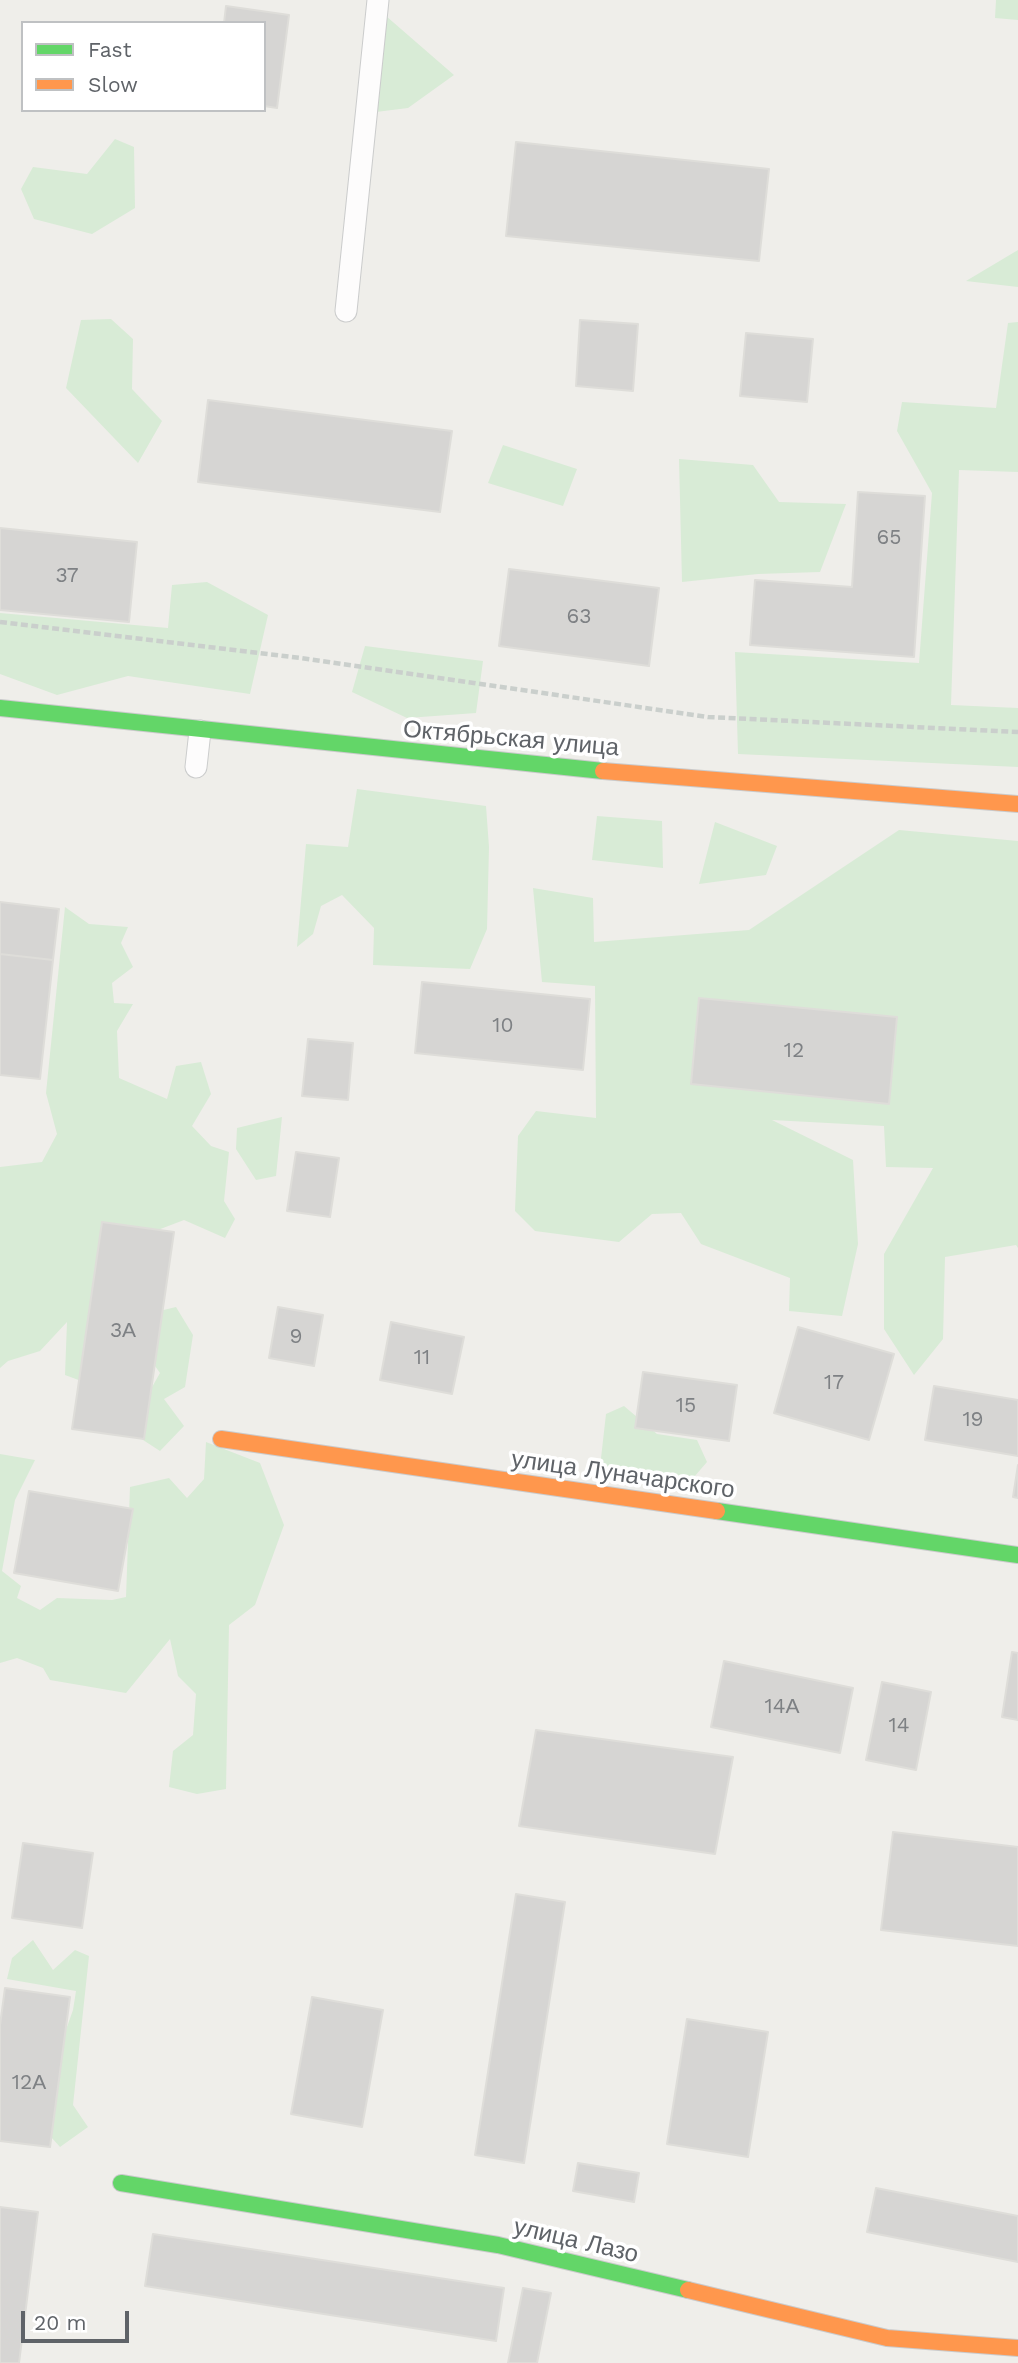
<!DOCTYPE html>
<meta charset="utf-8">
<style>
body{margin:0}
#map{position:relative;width:1018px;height:2363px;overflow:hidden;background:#efeeea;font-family:"Work Sans",sans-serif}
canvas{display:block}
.legend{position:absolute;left:21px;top:21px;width:245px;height:91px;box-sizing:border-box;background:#fff;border:2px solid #bfc1c3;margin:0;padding:9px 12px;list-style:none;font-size:21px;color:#5f6368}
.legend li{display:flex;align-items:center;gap:14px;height:35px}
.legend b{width:35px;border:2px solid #bfc1c3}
.scale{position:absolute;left:21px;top:2311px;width:108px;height:32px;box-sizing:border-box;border:4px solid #5f6368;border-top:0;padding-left:9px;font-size:21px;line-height:24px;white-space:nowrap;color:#5f6368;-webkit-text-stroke:5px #fff;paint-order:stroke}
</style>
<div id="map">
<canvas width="1018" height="2363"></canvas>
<ul class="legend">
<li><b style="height:9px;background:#63d668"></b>Fast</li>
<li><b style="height:9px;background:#ff974d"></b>Slow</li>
</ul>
<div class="scale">20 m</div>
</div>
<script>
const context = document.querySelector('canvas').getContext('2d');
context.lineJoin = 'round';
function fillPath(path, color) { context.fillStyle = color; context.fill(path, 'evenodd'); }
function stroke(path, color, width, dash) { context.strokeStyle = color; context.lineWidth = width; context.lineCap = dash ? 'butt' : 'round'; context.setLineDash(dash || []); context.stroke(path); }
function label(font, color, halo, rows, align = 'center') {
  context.font = font + ' "Work Sans",sans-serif'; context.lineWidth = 7; context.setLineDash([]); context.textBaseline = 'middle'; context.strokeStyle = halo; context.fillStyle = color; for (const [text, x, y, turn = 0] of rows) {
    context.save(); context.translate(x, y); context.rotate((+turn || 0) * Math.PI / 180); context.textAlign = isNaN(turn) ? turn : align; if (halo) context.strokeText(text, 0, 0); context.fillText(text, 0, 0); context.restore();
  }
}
const green = new Path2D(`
 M996 0H1018V20L995 18Z
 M386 16 454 75 408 108 376 112Z
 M115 139 134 147 135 208 92 234 34 219 21 189 33 167 87 174Z
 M1018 250V287L966 281Z
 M111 319 133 339 132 389 162 421 138 463 66 388 81 320Z
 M1018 322V472L959 470 951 705 1018 708V767L738 754 735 652 919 663 932 493 897 431 902 402 996 408 1008 323Z
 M503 445 577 469 563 506 488 483Z
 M679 459 753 465 779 502 846 504 820 572 758 574 682 582Z
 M207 582 268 615 250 694 128 676 57 695 0 674V613L168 628 172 585Z
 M365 646 483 661 476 713 407 718 352 692Z
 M357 789 486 806 489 847 487 929 470 969 373 965 374 928 342 895 321 906 313 934 297 947 306 844 348 847Z
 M597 816 662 821 663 868 592 860Z
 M715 822 777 846 766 875 699 884Z
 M899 830 1018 841V1248L1016 1245 945 1257 943 1339 914 1375 884 1329V1254L933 1168 886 1167 884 1126 772 1120 853 1160 858 1244 842 1316 789 1311 790 1278 701 1244 681 1213 652 1214 619 1242 535 1231 515 1211 518 1136 536 1111 596 1118 595 986 542 982 533 888 593 898 594 942 749 930Z
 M65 907 89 924 128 927 121 943 133 967 112 983 114 1003 133 1004 117 1031 119 1078 167 1099 176 1066 201 1062 211 1094 192 1126 211 1146 229 1152 224 1201 235 1219 225 1238 184 1220 142 1236 103 1389 65 1375 67 1322 40 1351 8 1361 0 1368V1167L42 1162 57 1134 46 1093Z
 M282 1117 276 1176 256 1180 236 1149 237 1128Z
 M176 1307 193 1335 185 1387 164 1399 184 1426 160 1451 123 1427 143 1403 160 1373 143 1349V1315Z
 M624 1406 657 1434 697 1440 707 1462 688 1484 600 1467 606 1414Z
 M206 1442 260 1463 284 1525 255 1605 229 1625 226 1789 197 1794 169 1787 173 1751 193 1735 196 1694 178 1676 170 1639 126 1693 50 1680 43 1668 17 1658 0 1663V1454L35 1460 15 1500 2 1571 21 1586 17 1598 40 1610 57 1598 112 1600 126 1597 130 1487 169 1478 187 1498 204 1479Z
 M33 1940 53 1970 75 1950 89 1956 73 2105 88 2127 60 2147 43 2128 51 2072 73 2010 76 1991 7 1979 12 1958Z`);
const building = new Path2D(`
 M226 6 289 15 277 108 264 106V23H224Z
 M516 142 769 169 759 261 506 236Z
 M580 320 638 324 633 391 576 386Z
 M746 333 813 339 807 402 740 396Z
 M208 400 452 431 440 512 198 482Z
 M858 492 925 496 914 657 750 645 755 580 852 587Z
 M0 528 137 542 129 622 0 610Z
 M509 569 659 588 649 666 499 646Z
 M0 902 59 909 53 960 0 954Z
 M0 954 53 960 40 1079 0 1075Z
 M422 982 590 999 583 1070 415 1053Z
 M699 998 897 1017 889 1104 691 1084Z
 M308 1039 353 1043 348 1100 302 1096Z
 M296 1152 339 1158 330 1217 287 1211Z
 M102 1222 174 1232 144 1439 72 1429Z
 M278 1307 323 1315 314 1366 269 1358Z
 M391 1322 464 1337 452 1394 380 1380Z
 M798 1327 894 1354 869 1440 774 1413Z
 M643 1372 737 1385 729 1441 635 1428Z
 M934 1386 1018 1400V1456L925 1440Z
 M1018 1465V1498L1013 1497Z
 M29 1491 133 1509 118 1591 14 1573Z
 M1012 1652 1018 1653V1720L1002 1717Z
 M724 1661 853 1688 840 1753 711 1727Z
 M882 1682 931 1692 916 1770 866 1760Z
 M536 1730 733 1757 715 1854 519 1826Z
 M893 1832 1018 1847V1946L881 1930Z
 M23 1843 93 1853 82 1928 12 1918Z
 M516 1894 565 1902 524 2163 475 2155Z
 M5 1988 70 1997 50 2147 0 2141V2025Z
 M312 1997 383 2010 362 2127 291 2114Z
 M687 2019 768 2032 748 2157 667 2144Z
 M578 2163 639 2173 634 2202 573 2191Z
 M876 2188 1018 2216V2262L867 2232Z
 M0 2207 38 2212 19 2363H0Z
 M153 2234 504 2288 496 2341 145 2286Z
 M523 2288 551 2293 537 2363H508Z`);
const path = new Path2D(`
 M0 622 301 658 708 717 1018 732`);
const lane = new Path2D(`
 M346 311 378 0
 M196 767 200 731`);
const fast = new Path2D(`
 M0 708 603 771
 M717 1511 1018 1555
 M121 2183 498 2245 688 2290`);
const slow = new Path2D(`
 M603 771 1018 804
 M221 1439 717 1511
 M688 2290 887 2338 1018 2348`);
const numberNames = [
 ["65",889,538],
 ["37",67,576],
 ["63",579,617],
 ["10",503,1026],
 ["12",794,1051],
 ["3А",123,1331],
 ["9",296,1337],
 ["11",422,1358],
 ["17",834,1383],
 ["15",686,1406],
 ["19",973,1420],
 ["14А",782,1707],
 ["14",899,1726],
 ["12А",29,2083]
];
const streetNames = [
 ["Октябрьская улица",511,739,5],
 ["улица Луначарского",623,1475,8],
 ["улица Лазо",576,2241,13]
];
fillPath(green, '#d8ebd6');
fillPath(building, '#d6d5d3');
stroke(building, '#deddd9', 2);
stroke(lane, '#cbcccc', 23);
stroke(fast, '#cacacb', 18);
stroke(slow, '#cacacb', 18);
stroke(path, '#cacfcc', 4.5, [7, 3.5]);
stroke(lane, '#fdfcfc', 21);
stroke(fast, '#63d668', 16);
stroke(slow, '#ff974d', 16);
label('21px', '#7e8184', null, numberNames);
label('24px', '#5f6368', '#fff', streetNames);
</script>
